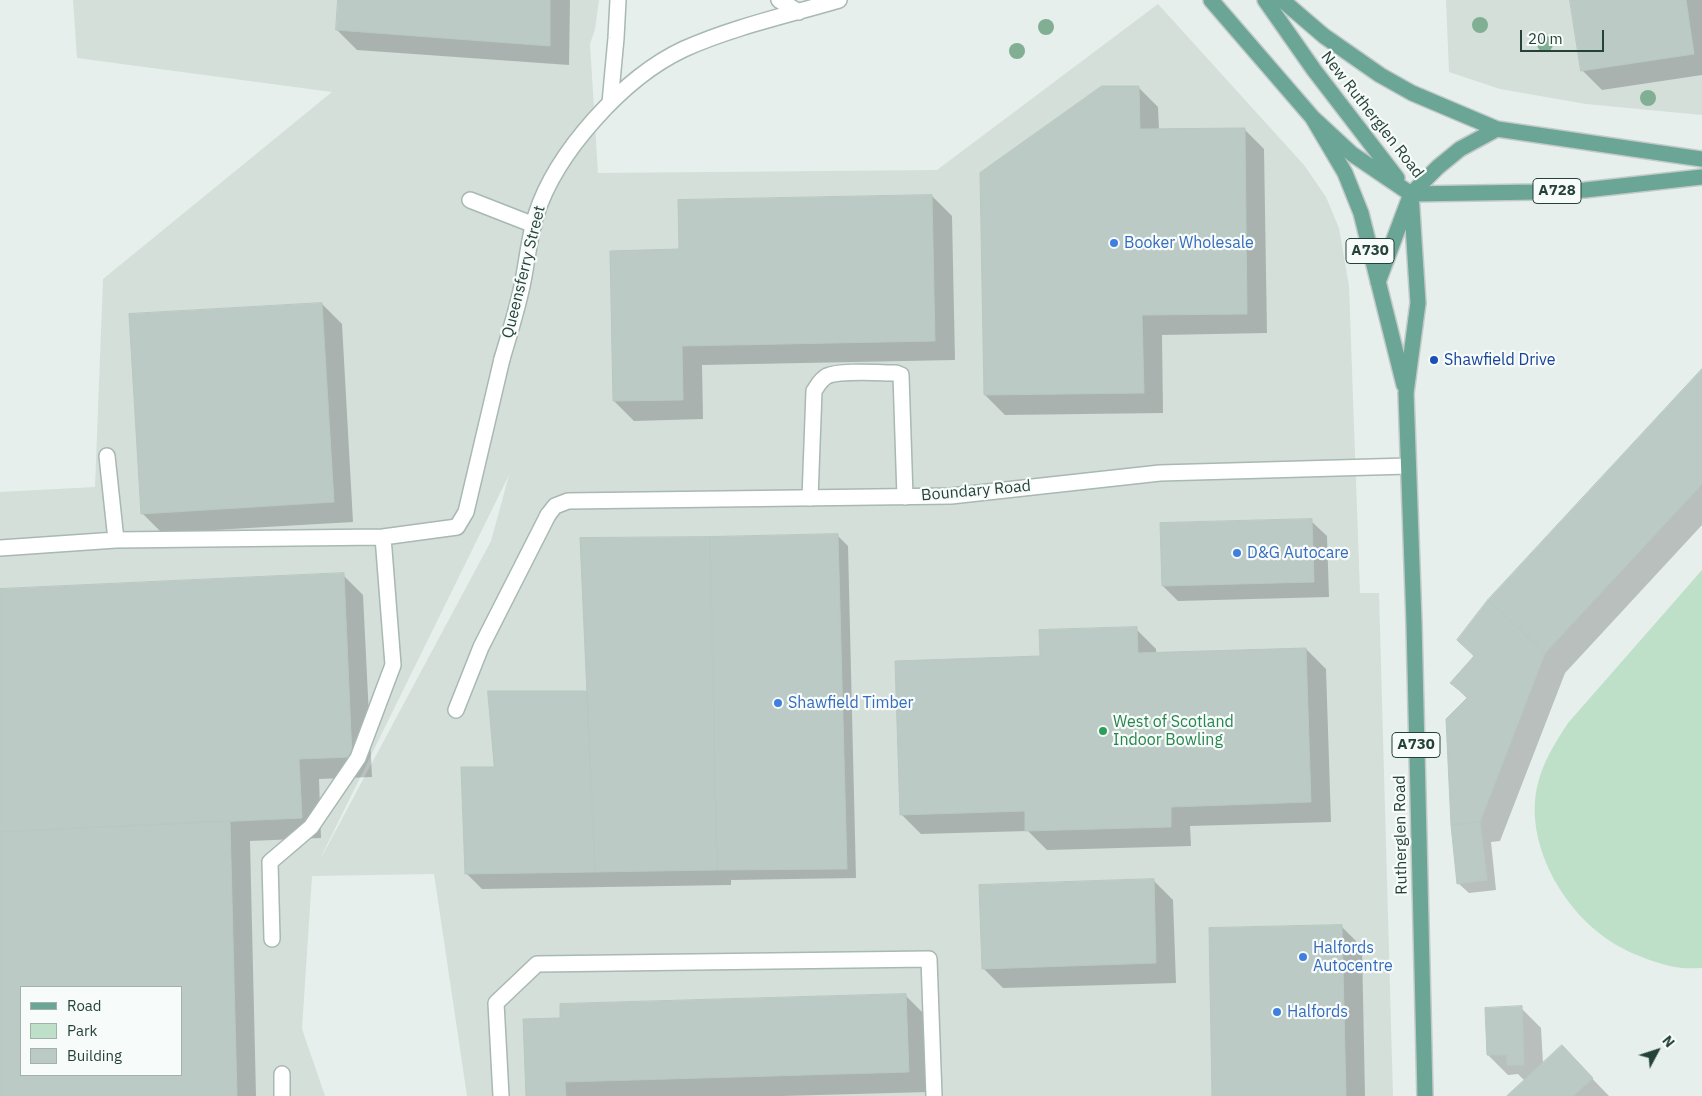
<!DOCTYPE html>
<style>
body{margin:0}
#map{position:relative;width:1702px;height:1096px;overflow:hidden;background:#e6efeb;font-family:"IBM Plex Sans",sans-serif}
canvas{display:block}
.legend{position:absolute;left:20px;top:986px;width:162px;height:90px;box-sizing:border-box;background:#f7fbf9;border:1px solid #a3b1ad;margin:0;padding:6px 9px;list-style:none;font-size:15px;color:#24423a}
.legend li{display:flex;align-items:center;gap:10px;height:25px}
.legend b{width:25px;border:1px solid #a3b1ad}
.north{position:absolute;left:1632px;top:1026px;width:50px;height:50px;-webkit-text-stroke:4px #f7fbf9;paint-order:stroke;rotate:50deg;font-size:14px;font-weight:700;line-height:20px;text-align:center;color:#24423a}
.north::after{content:'';display:block;margin:auto;width:18px;height:22px;background:#24423a;clip-path:polygon(50% 0,100% 100%,50% 72%,0 100%)}
.scale{position:absolute;left:1520px;top:30px;width:84px;height:22px;box-sizing:border-box;border:2px solid #24423a;border-top:0;padding-left:6px;font-size:15px;line-height:18px;white-space:nowrap;color:#24423a;-webkit-text-stroke:4px #f7fbf9;paint-order:stroke}
</style>
<div id="map">
<canvas width="1702" height="1096"></canvas>
<ul class="legend">
<li><b style="height:6px;background:#6aa596"></b>Road</li>
<li><b style="height:14px;background:#bfe0c8"></b>Park</li>
<li><b style="height:14px;background:#bbcac4"></b>Building</li>
</ul>
<div class="north">N</div>
<div class="scale">20 m</div>
</div>
<script>
const context = document.querySelector('canvas').getContext('2d');
context.lineJoin = 'round';
function fillPath(path, color) { context.fillStyle = color; context.fill(path, 'evenodd'); }
function stroke(path, color, width, dash) { context.strokeStyle = color; context.lineWidth = width; context.lineCap = dash ? 'butt' : 'round'; context.setLineDash(dash || []); context.stroke(path); }
function label(font, color, halo, rows, align = 'center') {
  context.font = font + ' "IBM Plex Sans",sans-serif'; context.lineWidth = 4.5; context.setLineDash([]); context.textBaseline = 'middle'; context.strokeStyle = halo; context.fillStyle = color; for (const [text, x, y, turn = 0] of rows) {
    context.save(); context.translate(x, y); context.rotate((+turn || 0) * Math.PI / 180); context.textAlign = isNaN(turn) ? turn : align; if (halo) context.strokeText(text, 0, 0); context.fillText(text, 0, 0); context.restore();
  }
}
const built = new Path2D(`
 M73 0H599L595 29 590 44 598 173 937 170 1158 4 1304 165 1326 197 1339 228 1349 286 1360 593H1379L1393 1096H467L434 874 312 876 302 1029 325 1096H0V492L95 487 103 279 332 92 77 58ZM509 475 491 541 322 856V855ZM21 987H181V1075H21Z
 M1446 0H1702V115L1586 104 1500 89 1449 72Z`);
const green = new Path2D(`
 M1702 570V968C1693 968 1684 969 1675 967 1662 965 1634 955 1622 948 1568 920 1524 848 1537 787 1542 763 1555 743 1568 723Z`);
const shadow = new Path2D(`
 M339 0H570L569 65 357 50 337 30Z
 M1571 0H1702V75L1602 90 1582 70Z
 M1138 87 1158 107 1159 130 1244 129 1264 149 1267 333 1162 335 1163 413 1005 415 985 395Z
 M932 196 952 216 955 360 702 365 703 419 634 421 614 401 680 251Z
 M322 304 342 324 353 522 162 533 142 513Z
 M1702 371V525L1565 673 1500 841 1491 842 1496 890 1469 893 1458 883 1468 699 1451 683 1475 656Z
 M1311 521 1327 536 1329 597 1178 601 1163 586Z
 M838 536 848 546 856 878 731 880V885L482 889 466 873 495 768 588 692Z
 M343 575 363 595 372 777 319 779 321 838 250 841 256 1096H0V590ZM21 987H181V1075H21Z
 M1136 629 1156 649V654L1306 649 1326 669 1331 822 1190 826 1191 846 1047 850 1028 831 921 834 901 814 1041 657Z
 M1153 880 1173 900 1176 983 1003 988 983 968Z
 M1342 927 1362 947 1365 1096H1213Z
 M905 995 925 1015 928 1092 782 1096H527L561 1019Z
 M1521 1008 1541 1028 1543 1064 1581 1067 1609 1096H1509L1525 1081 1518 1074 1508 1075 1488 1055Z`);
const building = new Path2D(`
 M338 0H550V46L336 30Z
 M1570 0H1686L1694 54 1581 71Z
 M1102 86H1139L1140 129 1245 128 1247 314 1142 315 1144 393 984 395 980 173Z
 M932 195 935 341 682 346 683 400 613 401 610 251 679 249 678 200Z
 M322 303 334 502 141 514 129 314Z
 M1702 369V484L1545 653 1488 600Z
 M1312 519 1314 582 1162 586 1160 523Z
 M838 534 847 869 717 870 710 537Z
 M710 537 717 870 595 872 580 538Z
 M344 573 352 757 299 759 302 818 0 832V589Z
 M1488 600 1545 653 1480 822 1451 825 1446 719 1468 697 1450 683 1474 656 1457 640Z
 M1137 627 1138 653 1306 648 1311 802 1171 807V827L1025 831V811L900 815 895 661 1040 656 1039 630Z
 M488 691H587L595 872 465 874 461 767H494Z
 M230 821 237 1096H0V832ZM21 987H181V1075H21Z
 M1480 822 1487 880 1457 884 1451 825Z
 M1154 879 1156 963 982 969 979 885Z
 M1342 925 1346 1096H1212L1209 928Z
 M906 994 909 1072 565 1082 566 1096H526L523 1019 560 1018V1004Z
 M1522 1006 1524 1065H1507V1055H1487L1485 1008Z
 M1562 1045 1593 1078 1573 1096H1507Z`);
const service = new Path2D(`
 M470 200 534 225
 M107 456 116 540
 M810 498 814 391C818 385 821 379 827 376 840 370 880 373 896 373L901 375 905 497
 M383 537 457 527 466 512 502 359
 M0 548 116 540 383 537 393 665 358 758 311 827 270 862 272 939
 M456 710 481 647 548 515
 M282 1096V1074
 M501 1096 496 1003 537 964 929 959 934 1096`);
const minor = new Path2D(`
 M779 0 799 12
 M610 103 616 38 618 0
 M502 359C509 335 517 310 522 286 527 263 529 237 536 215 556 152 624 77 684 49 733 27 788 15 839 0
 M548 515 555 506 568 501 951 496 1160 473 1408 466`);
const primary = new Path2D(`
 M1211 0 1312 117 1352 154 1411 194
 M1265 0 1314 70 1397 178
 M1282 0 1324 36 1380 75 1412 93 1497 129 1702 159
 M1312 117 1345 173 1361 213 1404 385
 M1411 194 1418 303 1406 393 1414 623 1425 1096
 M1411 194 1537 192 1585 190 1702 177
 M1378 282 1411 194 1438 167 1460 149 1497 129`);
const trees = [
 [1480,25],
 [1046,27],
 [1545,44],
 [1017,51],
 [1648,98]
];
const markers = [
 [1114,243,5,"#3f7fe0"],
 [1434,360,5,"#1a4fb4"],
 [1237,553,5,"#3f7fe0"],
 [778,703,5,"#3f7fe0"],
 [1103,731,5,"#2e9e5b"],
 [1303,957,5,"#3f7fe0"],
 [1277,1012,5,"#3f7fe0"]
];
const shields = [
 [1557,191,48],
 [1370,251,48],
 [1416,745,48]
];
const shieldNames = [
 ["A728",1557,191],
 ["A730",1370,251],
 ["A730",1416,745]
];
const streetNames = [
 ["New Rutherglen Road",1372,115,52],
 ["Queensferry Street",524,272,-76],
 ["Boundary Road",976,491,-5],
 ["Rutherglen Road",1401,835,-91]
];
const shopNames = [
 ["Booker Wholesale",1124,243],
 ["D&G Autocare",1247,553],
 ["Shawfield Timber",788,703],
 ["Halfords",1313,948],
 ["Autocentre",1313,966],
 ["Halfords",1287,1012]
];
const transitNames = [
 ["Shawfield Drive",1444,360]
];
const leisureNames = [
 ["West of Scotland",1113,722],
 ["Indoor Bowling",1113,740]
];
fillPath(built, '#d4dfda');
fillPath(green, '#bfe0c8');
fillPath(shadow, '#0003');
fillPath(building, '#bbcac4');
stroke(building, '#b8c9c2', 1);
stroke(service, '#a8b8b2', 18);
stroke(minor, '#a8b8b2', 18);
stroke(primary, '#c2cac8', 18);
stroke(service, '#fff', 15);
stroke(minor, '#fff', 15);
stroke(primary, '#6aa596', 15);
context.fillStyle = '#80af93';
for (const [x, y] of trees) { context.beginPath(); context.arc(x, y, 8, 0, 2 * Math.PI); context.fill(); }
for (const [x, y, r, color] of markers) { const dot = new Path2D(); dot.arc(x, y, r, 0, 2 * Math.PI); context.fillStyle = color; context.fill(dot); stroke(dot, '#f7fbf9', 2); }
for (const [x, y, w] of shields) { const box = new Path2D(); box.roundRect(x - w / 2, y - 12.5, w, 25, 4); context.fillStyle = '#f7fbf9'; context.fill(box); stroke(box, '#24423a', 1); }
label('bold 15px', '#24423a', null, shieldNames);
label('16px', '#24423a', '#f7fbf9', streetNames);
label('16px', '#366cbe', '#f7fbf9', shopNames, 'left');
label('16px', '#164399', '#f7fbf9', transitNames, 'left');
label('16px', '#27864d', '#f7fbf9', leisureNames, 'left');
</script>
